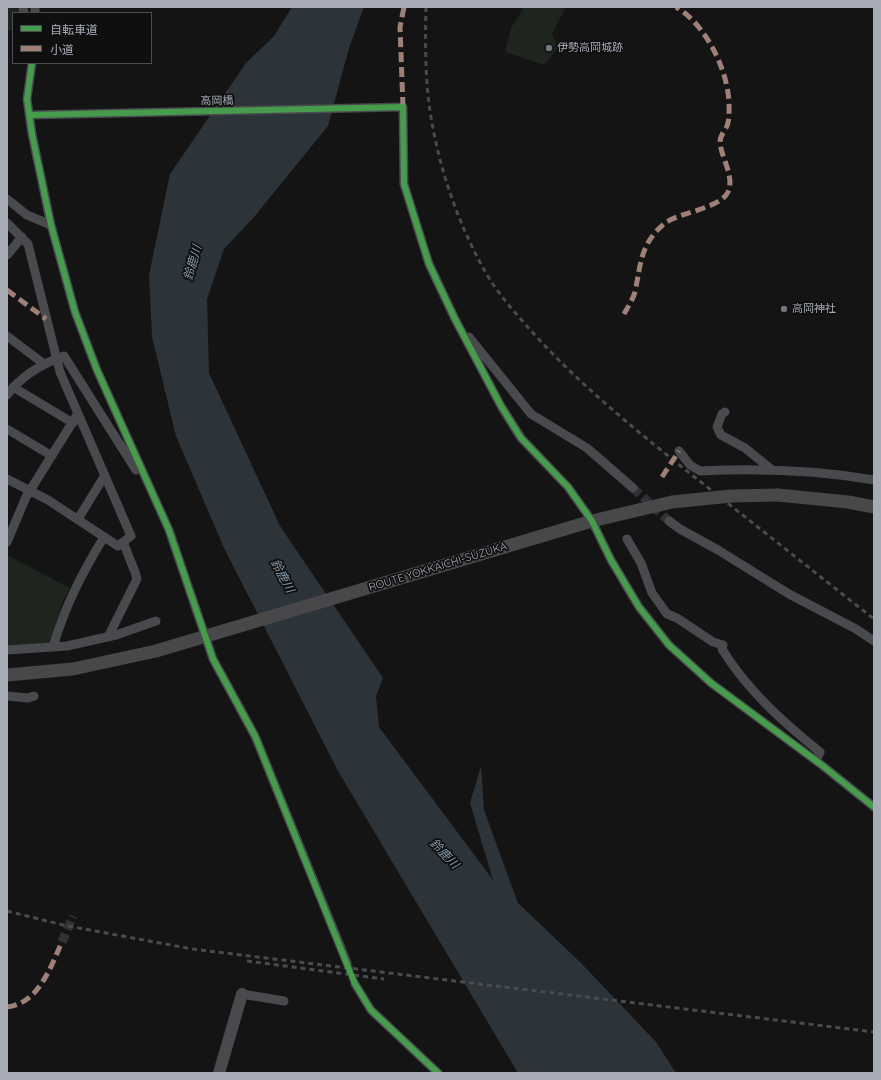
<!DOCTYPE html>
<meta charset="utf-8">
<style>
body{margin:0}
#map{position:relative;width:881px;height:1080px;overflow:hidden;background:#141415;font-family:Quicksand,"Noto Sans JP",sans-serif}
canvas{display:block}
.frame{position:absolute;inset:0;border:8px solid #a6abb5;pointer-events:none}
.legend{position:absolute;left:12px;top:12px;width:140px;height:52px;box-sizing:border-box;background:#0f0f10;border:1px solid #4b4d52;margin:0;padding:5px 7px;list-style:none;font-size:12px;color:#a6abb5}
.legend li{display:flex;align-items:center;gap:8px;height:20px}
.legend b{width:20px;border:1px solid #4b4d52}
</style>
<div id="map">
<canvas width="881" height="1080"></canvas>
<div class="frame"></div>
<ul class="legend">
<li><b style="height:5px;background:#469c4c"></b>自転車道</li>
<li><b style="height:5px;background:#9e8076"></b>小道</li>
</ul>
</div>
<script>
const context = document.querySelector('canvas').getContext('2d');
context.lineJoin = 'round';
function fillPath(path, color) { context.fillStyle = color; context.fill(path, 'evenodd'); }
function stroke(path, color, width, dash) { context.strokeStyle = color; context.lineWidth = width; context.lineCap = dash ? 'butt' : 'round'; context.setLineDash(dash || []); context.stroke(path); }
function label(font, color, halo, rows, align = 'center') {
  context.font = font + ' Quicksand,"Noto Sans JP",sans-serif'; context.lineWidth = 3.5; context.setLineDash([]); context.textBaseline = 'middle'; context.strokeStyle = halo; context.fillStyle = color; for (const [text, x, y, turn = 0] of rows) {
    context.save(); context.translate(x, y); context.rotate((+turn || 0) * Math.PI / 180); context.textAlign = isNaN(turn) ? turn : align; if (halo) context.strokeText(text, 0, 0); context.fillText(text, 0, 0); context.restore();
  }
}
const green = new Path2D(`
 M7 7H20V13H13V31L7 30Z
 M524 7H566L552 34 558 48 544 65 505 52 511 28Z
 M7 555 70 588 63 601 50 643 7 647Z`);
const water = new Path2D(`
 M292 7H364L349 48 328 126 254 217 224 249 207 299 209 373 280 526 383 678 376 696 379 727 493 880 470 803 481 766 484 810 518 903 581 963 656 1042 676 1073H518L338 771 224 548 176 436 152 337 149 275 170 174 246 63 274 36Z`);
const minorTunnel = new Path2D(`
 M633 488 669 521
 M62 942 73 916
 M347 963 355 984`);
const minor = new Path2D(`
 M23 7 24 13
 M35 13V7
 M32 63 27 99 32 134 51 225 75 312 97 370 169 530 213 659 255 736 347 963
 M29 115 403 107 404 184 429 264 455 319 501 406 521 438 568 487 592 521 611 560 639 607 669 645 711 683 823 766 874 807
 M7 199 27 215 51 225
 M7 223 28 244 60 372 131 536 123 542
 M7 255 22 237
 M7 336 44 364
 M469 337 531 414 587 448 633 488
 M13 387 73 423
 M7 395C22 375 41 364 64 356L136 470
 M725 412 722 414 717 427 721 435 745 448 771 469
 M7 429 52 456
 M679 451 690 465 700 471C759 468 816 470 874 480
 M7 479 48 500 118 546 123 542 135 572 137 579 108 637
 M78 519 105 475
 M669 521 680 529 718 550 789 594 856 629 874 641
 M627 539 641 563 652 593 667 614 677 618 713 642 723 645 722 649C747 690 783 722 820 752L816 760
 M7 542 26 497 77 415
 M53 647C65 606 82 573 104 537
 M7 650 67 646 116 635 156 621
 M7 696 28 698 34 696
 M355 984 371 1010 438 1073
 M242 994 284 1001`);
const tertiary = new Path2D(`
 M219 1073 242 994`);
const secondary = new Path2D(`
 M778 495 848 502 874 507
 M7 675 73 669 156 651 592 521`);
const rail = new Path2D(`
 M426 7C425 46 425 85 432 123 441 174 460 228 486 273 497 292 511 308 525 324 575 381 633 428 692 475 753 523 813 571 874 619
 M7 911 63 925 192 949 874 1032
 M247 961 384 979`);
const secondaryBridge = new Path2D(`
 M592 521 672 502 731 496 778 495`);
const quiet = new Path2D(`
 M403 107 400 27 404 7
 M7 290 46 319
 M624 314C628 307 633 299 635 292 641 264 640 244 664 224 678 212 720 209 728 192 735 176 721 158 720 142 720 136 724 132 727 126 729 121 729 116 729 111 731 75 707 25 676 7
 M662 477 679 451
 M7 1007C39 1003 50 968 62 942`);
const cycleway = new Path2D(`
 M32 63 27 99 32 134 51 225 75 312 97 370 169 530 213 659 255 736 355 984 371 1010 438 1073
 M29 115 403 107 404 184 429 264 455 319 501 406 521 438 568 487 592 521 611 560 639 607 669 645 711 683 823 766 874 807`);
const markers = [
 [549,48,4,"#73767d"],
 [784,309,4,"#73767d"]
];
const poiNames = [
 ["伊勢高岡城跡",557,48],
 ["高岡神社",792,309]
];
const streetNames = [
 ["高岡橋",217,101,-1],
 ["ROUTE YOKKAICHI-SUZUKA",438,567,-17]
];
const waterNames = [
 ["鈴鹿川",193,263,-74],
 ["鈴鹿川",282,576,62],
 ["鈴鹿川",444,854,46]
];
fillPath(green, '#1e251f');
fillPath(water, '#2c3439');
stroke(minorTunnel, '#313235', 9, [9, 4.5]);
stroke(minor, '#494a4d', 9);
stroke(tertiary, '#494a4d', 12);
stroke(secondary, '#48484b', 13);
stroke(rail, '#494b4d', 3, [5, 4]);
stroke(secondaryBridge, '#48484b', 13);
stroke(quiet, '#9e8076', 5, [10, 5]);
stroke(cycleway, '#469c4c', 6);
for (const [x, y, r, color] of markers) { const dot = new Path2D(); dot.arc(x, y, r, 0, 2 * Math.PI); context.fillStyle = color; context.fill(dot); stroke(dot, '#0f0f10', 1.5); }
label('11px', '#a6abb5', '#0f0f10', poiNames, 'left');
label('11px', '#a6abb5', '#0f0f10', streetNames);
label('italic 12px', '#7f9aae', '#0f0f10', waterNames);
</script>
